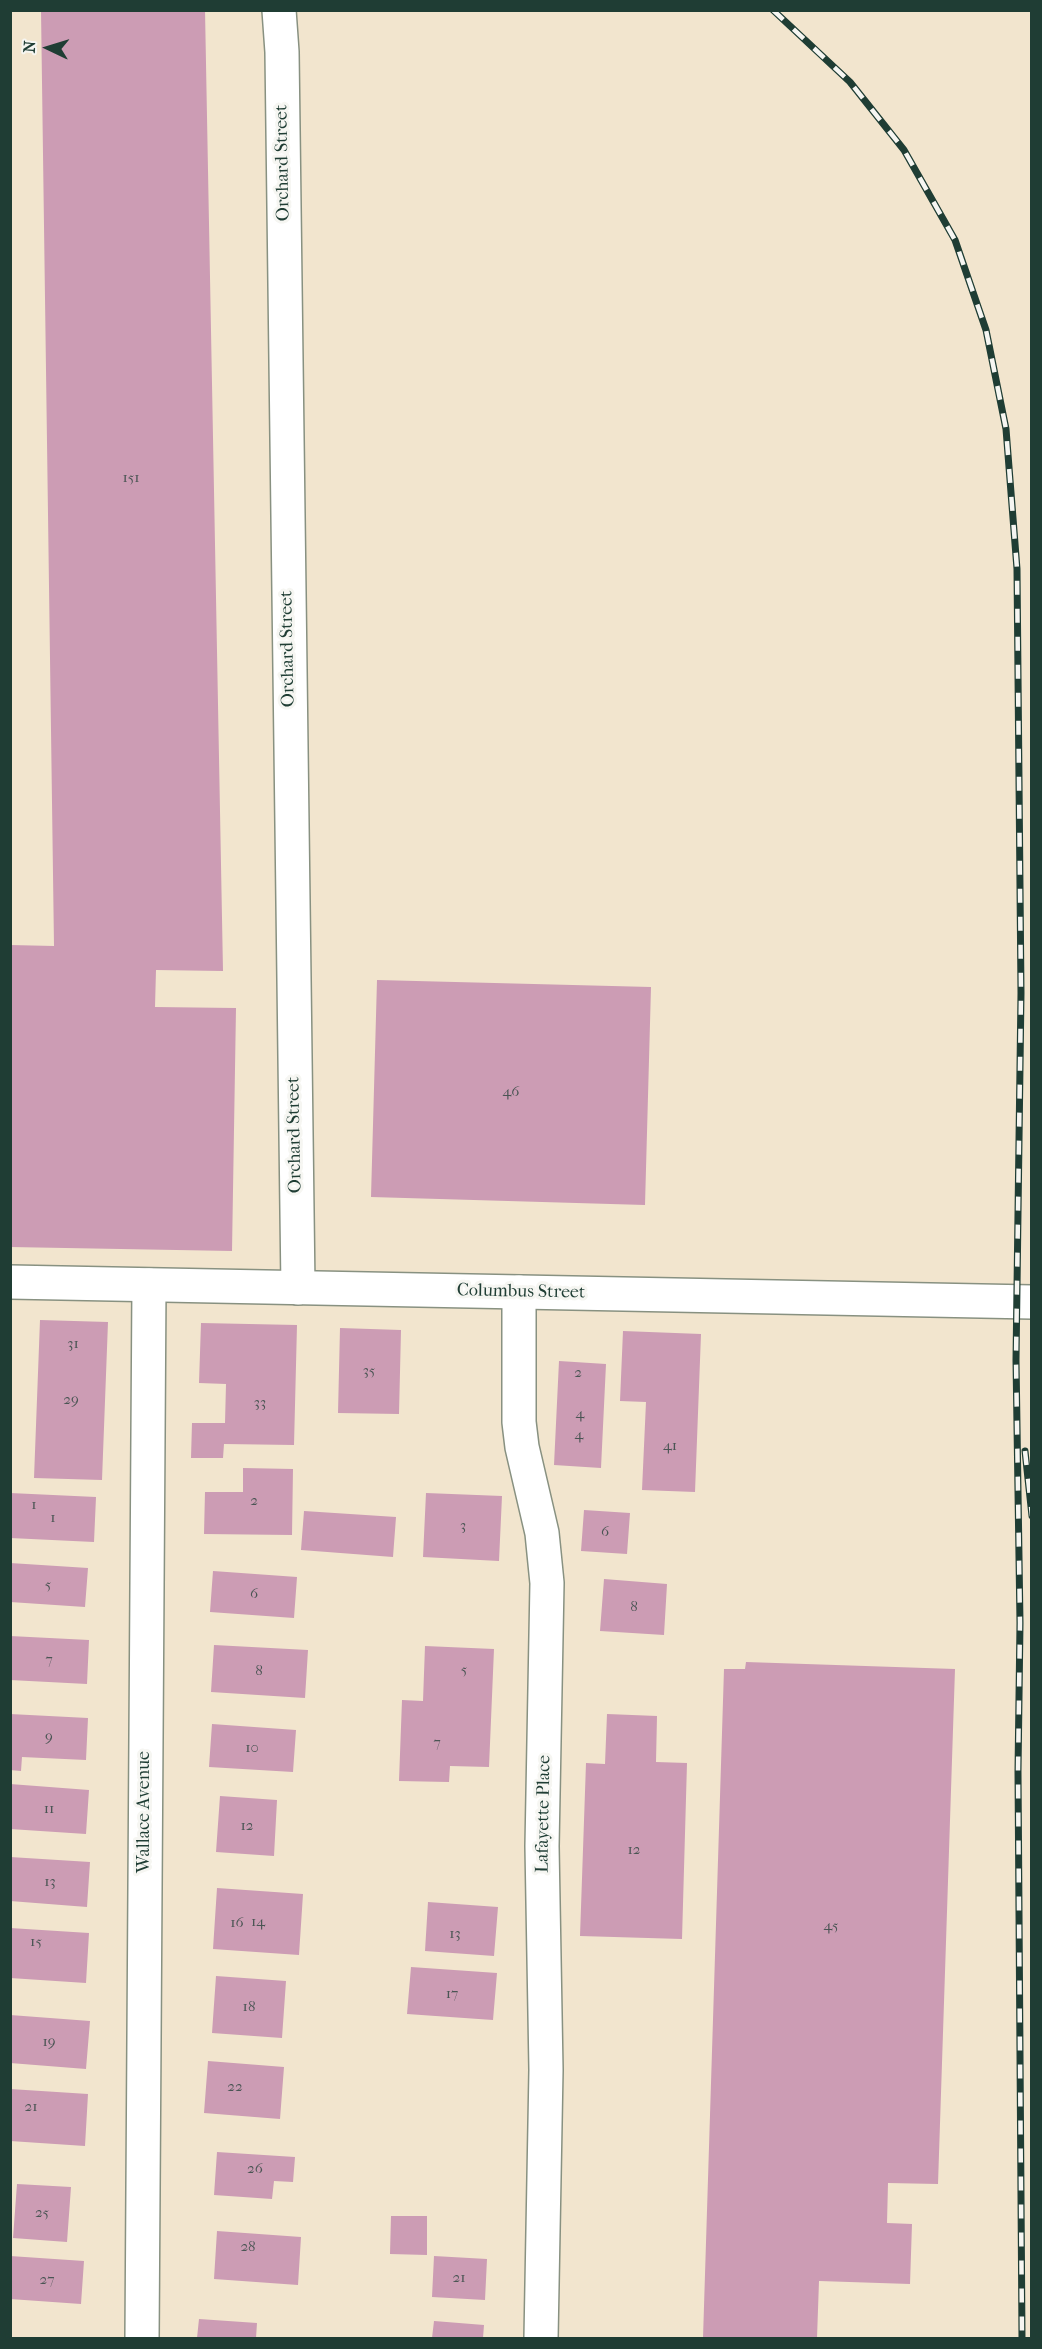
<!DOCTYPE html>
<style>
body{margin:0}
#map{position:relative;width:1042px;height:2349px;overflow:hidden;background:#f2e5ce;font-family:"IM FELL French Canon",serif}
canvas{display:block}
.frame{position:absolute;inset:0;border:12px solid #1f3d34;pointer-events:none}
.north{position:absolute;left:18px;top:18px;width:60px;height:60px;-webkit-text-stroke:4px #f6f6f2;paint-order:stroke;rotate:274deg;font-size:16px;font-weight:700;line-height:24px;text-align:center;color:#1f3d34}
.north::after{content:'';display:block;margin:auto;width:21px;height:27px;background:#1f3d34;clip-path:polygon(50% 0,100% 100%,50% 72%,0 100%)}
</style>
<div id="map">
<canvas width="1042" height="2349"></canvas>
<div class="frame"></div>
<div class="north">N</div>
</div>
<script>
const context = document.querySelector('canvas').getContext('2d');
context.lineJoin = 'round';
function fillPath(path, color) { context.fillStyle = color; context.fill(path, 'evenodd'); }
function stroke(path, color, width, dash) { context.strokeStyle = color; context.lineWidth = width; context.lineCap = dash ? 'butt' : 'round'; context.setLineDash(dash || []); context.stroke(path); }
function label(font, color, halo, rows, align = 'center') {
  context.font = font + ' "IM FELL French Canon",serif'; context.lineWidth = 6; context.setLineDash([]); context.textBaseline = 'middle'; context.strokeStyle = halo; context.fillStyle = color; for (const [text, x, y, turn = 0] of rows) {
    context.save(); context.translate(x, y); context.rotate((+turn || 0) * Math.PI / 180); context.textAlign = isNaN(turn) ? turn : align; if (halo) context.strokeText(text, 0, 0); context.fillText(text, 0, 0); context.restore();
  }
}
const building = new Path2D(`
 M41 10H205L223 971 156 970 155 1007 236 1008 232 1251 10 1247V945L54 946Z
 M377 980 651 987 645 1205 371 1197Z
 M40 1320 108 1322 102 1480 34 1478Z
 M201 1323 297 1325 294 1445 224 1444 223 1458H191L192 1423H225L226 1384 199 1383Z
 M340 1328 401 1330 399 1414 338 1413Z
 M623 1331 701 1334 695 1492 642 1490 646 1402 620 1401Z
 M559 1361 606 1364 601 1468 554 1465Z
 M243 1468 293 1469 292 1535 204 1534 205 1492H243Z
 M10 1493 96 1497 94 1542 10 1538Z
 M426 1493 502 1496 499 1561 423 1557Z
 M584 1510 630 1513 627 1554 581 1551Z
 M304 1511 396 1517 393 1557 301 1550Z
 M10 1563 88 1568 85 1607 10 1602Z
 M213 1571 297 1577 294 1618 210 1612Z
 M604 1579 667 1584 664 1635 600 1631Z
 M10 1636 89 1640 87 1684 10 1680Z
 M214 1645 308 1650 305 1698 211 1692Z
 M425 1646 494 1649 489 1767 450 1766 449 1782 399 1781 402 1700 423 1701Z
 M746 1662 955 1669 938 2184 888 2183 887 2223 912 2224 910 2284 819 2281 817 2338H703L724 1669H745Z
 M10 1714 88 1718 86 1760 22 1757 21 1771 10 1770Z
 M607 1714 657 1716 656 1762 687 1763 682 1939 580 1936 586 1763 605 1764Z
 M212 1724 296 1730 293 1772 209 1767Z
 M10 1784 89 1790 86 1834 10 1829Z
 M220 1796 277 1800 274 1856 216 1852Z
 M10 1857 90 1862 87 1907 10 1901Z
 M217 1888 303 1894 299 1955 213 1949Z
 M428 1902 498 1907 494 1956 425 1951Z
 M10 1928 89 1933 86 1983 10 1978Z
 M411 1967 497 1973 493 2020 407 2014Z
 M216 1976 286 1981 282 2038 212 2033Z
 M10 2015 90 2021 86 2069 10 2063Z
 M208 2061 284 2067 280 2119 204 2113Z
 M10 2089 88 2094 85 2146 10 2141Z
 M217 2152 295 2157 293 2182 274 2181 272 2199 214 2195Z
 M17 2184 71 2187 67 2242 13 2238Z
 M391 2216H427V2255L390 2254Z
 M217 2231 301 2237 298 2285 214 2279Z
 M10 2256 84 2261 81 2304 10 2299Z
 M434 2256 487 2259 485 2300 432 2297Z
 M199 2319 257 2323 256 2338H197Z
 M434 2321 484 2325 483 2338H432Z`);
const street = new Path2D(`
 M279 10 282 52 298 1288
 M519 1292V1422L522 1447 542 1533 547 1583 542 1846 546 2070 541 2338
 M142 2338 149 1285`);
const secondary = new Path2D(`
 M10 1282 1032 1302`);
const rail = new Path2D(`
 M773 10 850 82 904 150 955 240 986 330 1006 429 1017 569 1021 993 1016 1360 1020 1623 1018 1771 1022 2338
 M1025 1451 1032 1516`);
const numberNames = [
 ["151",131,478],
 ["46",511,1092],
 ["31",73,1344],
 ["35",369,1371],
 ["2",578,1373],
 ["29",71,1400],
 ["33",260,1403],
 ["4",580,1414],
 ["4",579,1435],
 ["41",670,1446],
 ["2",254,1501],
 ["1",34,1505],
 ["1",53,1518],
 ["3",463,1526],
 ["6",605,1532],
 ["5",48,1585],
 ["6",254,1594],
 ["8",634,1607],
 ["7",49,1660],
 ["5",464,1670],
 ["8",259,1671],
 ["9",49,1737],
 ["7",437,1743],
 ["10",252,1748],
 ["11",49,1809],
 ["12",247,1826],
 ["12",634,1850],
 ["13",50,1882],
 ["14",258,1922],
 ["16",237,1923],
 ["45",831,1926],
 ["13",455,1934],
 ["15",36,1942],
 ["17",452,1994],
 ["18",249,2007],
 ["19",49,2042],
 ["22",235,2087],
 ["21",31,2107],
 ["26",255,2169],
 ["25",42,2213],
 ["28",248,2247],
 ["21",459,2278],
 ["27",47,2280]
];
const streetNames = [
 ["Orchard Street",283,163,-91],
 ["Orchard Street",288,649,-91],
 ["Orchard Street",295,1135,-91],
 ["Columbus Street",521,1292,1],
 ["Wallace Avenue",145,1812,-90],
 ["Lafayette Place",544,1814,-89]
];
fillPath(building, '#cc9cb4');
stroke(street, '#889181', 36);
stroke(secondary, '#889181', 36);
stroke(street, '#fff', 33);
stroke(secondary, '#fff', 33);
stroke(rail, '#1f3d34', 7);
stroke(rail, '#f6f6f2', 4.5, [14]);
label('15px', '#4a5554', null, numberNames);
label('18px', '#1f3d34', '#f6f6f2', streetNames);
</script>
